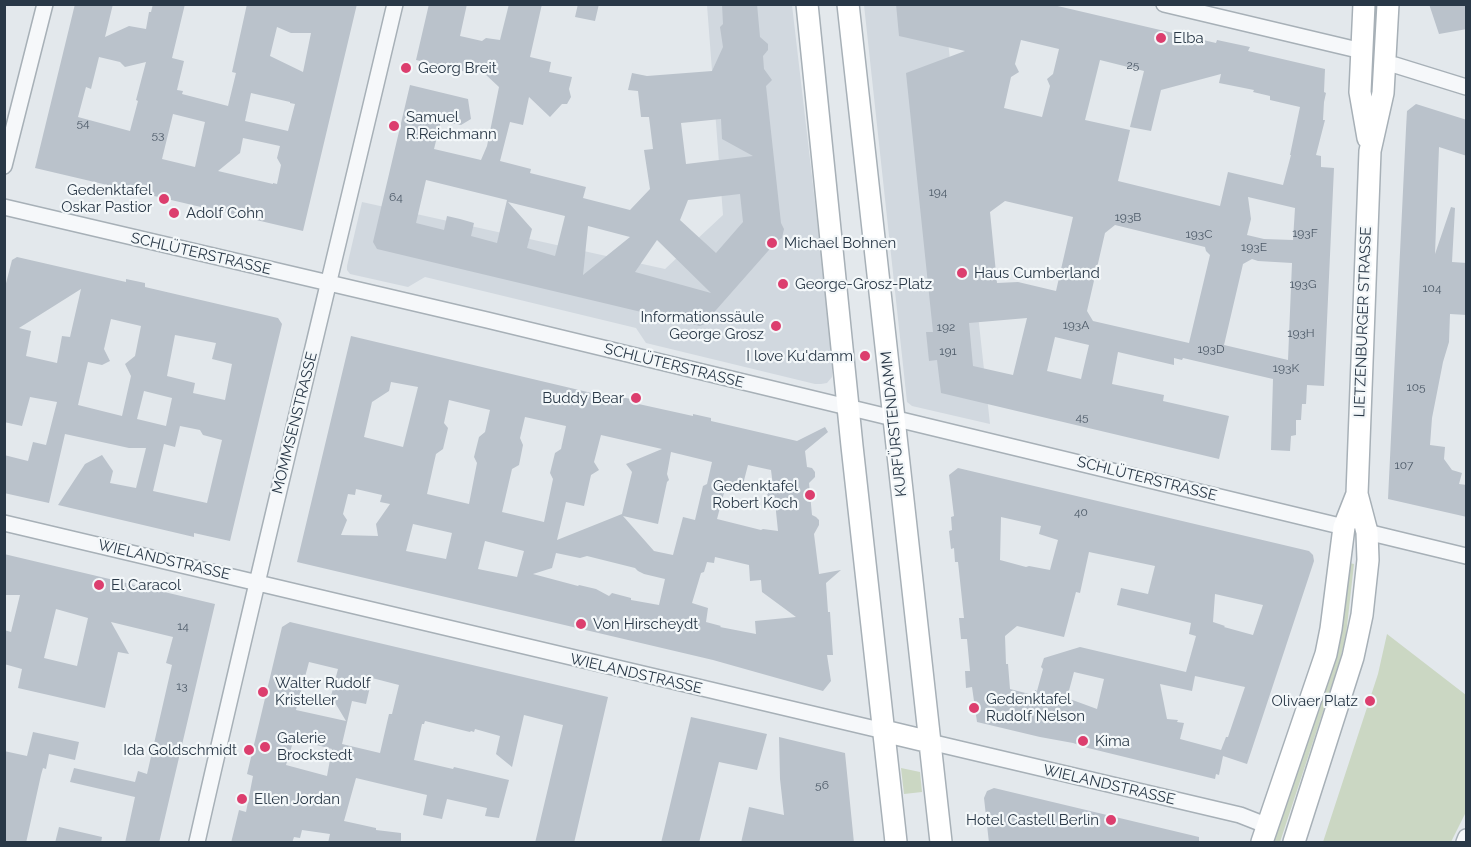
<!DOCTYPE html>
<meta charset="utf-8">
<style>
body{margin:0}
#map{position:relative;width:1471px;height:847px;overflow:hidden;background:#e3e8ec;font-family:Raleway,sans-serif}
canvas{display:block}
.frame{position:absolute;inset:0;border:6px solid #293847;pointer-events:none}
</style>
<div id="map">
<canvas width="1471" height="847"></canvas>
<div class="frame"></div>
</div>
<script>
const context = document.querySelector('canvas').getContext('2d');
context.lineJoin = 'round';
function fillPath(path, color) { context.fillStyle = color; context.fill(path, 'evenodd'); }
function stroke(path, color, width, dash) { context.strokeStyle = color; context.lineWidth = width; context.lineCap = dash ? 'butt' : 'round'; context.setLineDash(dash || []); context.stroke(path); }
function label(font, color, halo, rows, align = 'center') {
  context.font = font + ' Raleway,sans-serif'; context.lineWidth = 4.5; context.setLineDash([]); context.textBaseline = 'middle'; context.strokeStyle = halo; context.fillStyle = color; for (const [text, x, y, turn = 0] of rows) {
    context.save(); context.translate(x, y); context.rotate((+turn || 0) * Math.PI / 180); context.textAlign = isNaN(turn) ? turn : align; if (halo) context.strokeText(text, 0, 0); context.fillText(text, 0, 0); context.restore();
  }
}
const built = new Path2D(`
 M707 5H792L821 254 832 364V377L827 383 821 384H815L646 343 636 328 425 277 408 287 350 274 347 270V266L362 202 665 269 723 215Z
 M864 5H944L990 424 912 406 907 402Z`);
const green = new Path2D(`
 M1349 563 1354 564 1346 635 1340 660 1280 842 1273 841Z
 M1387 634 1466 695V812L1451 842H1323L1378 674Z
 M901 768 920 772 922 792 904 794Z`);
const building = new Path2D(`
 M75 4H113L105 37 129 26 146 29 149 12H151L153 4H185L172 58 184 61 177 90 183 91 182 94 228 106 236 73 232 72 247 4H357L303 231 35 168ZM277 27 291 33H311L303 72 270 56ZM99 57 120 62 125 67 146 62 136 100 138 101 130 131 78 117 86 87 91 89ZM251 93 290 102V103L295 104 288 131 245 121ZM173 114 205 122 195 167 162 159ZM243 138 280 146 277 158 281 165 277 184 273 183V184L218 171 240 153Z
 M429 4H467L460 36 482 41 486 38 500 40 509 4H542L530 57 551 62 549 72 572 77 569 89 571 97 567 104H562L550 117 529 97 523 125 510 122 500 161 531 169 530 173 586 187 583 198 630 210 650 189 644 150 653 149 649 117H641L638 91 628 90 632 73 647 76 712 71 723 47 720 27 723 24 722 4H757L760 37 768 44V50L763 56 764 69 772 80 766 86 781 223 784 229 782 238 776 242 709 318 707 323 700 326 377 249 373 242 410 85 468 99 471 119 461 125 441 121 434 149 481 160 487 146 499 87 485 74 469 70 467 72 416 60ZM721 119 722 139 753 156 686 164 681 123ZM426 180 507 200 497 243 471 236 474 223 460 219 447 216 444 230 416 223ZM740 194 743 222 716 253 680 220 688 200ZM508 202 565 216 555 256 527 248 532 229ZM588 226 630 237 583 275ZM657 240 711 293 635 272Z
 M578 4H599L595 21 575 17Z
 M896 4H1049L1216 43 1217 40 1250 47 1248 51 1325 69 1324 92 1326 93 1324 102 1323 120H1325L1316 155 1321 156V167L1334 168 1324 386 1307 385 1306 404H1302L1301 420H1296V435L1291 436 1290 451 1271 450 1273 379 1183 358 1182 360 1174 358V365L1118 352 1112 384 1164 395 1163 401 1229 416 1219 459 941 393 937 360 929 361 926 332H933L906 73 965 51 899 36ZM1021 40 1059 49 1053 74 1047 79 1050 86 1042 117 1004 108 1011 77 1019 72 1015 64ZM1100 60 1144 71 1130 127 1151 131 1161 90 1221 74 1219 83 1254 90 1253 92 1270 96V100L1300 107 1290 155H1291L1283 185 1228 172 1220 206 1118 181 1130 130 1085 120ZM1248 197 1295 208 1293 240 1264 239 1247 235 1251 219ZM1005 201 1073 217 1056 291 1018 282 997 283 990 212ZM1115 225 1205 247 1206 251 1210 255 1189 343 1093 321 1087 311 1105 233ZM1252 259 1258 261 1292 263 1288 360 1224 345 1243 264ZM1027 318 1013 375 973 366 969 323ZM1055 337 1089 345 1081 379 1047 371Z
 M1429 4H1467V29L1439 34Z
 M1416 104 1467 120V156L1439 147 1435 254 1451 207 1455 208 1452 262 1467 263V315L1450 314 1449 342 1443 362 1432 418 1430 445 1445 447 1444 459 1452 470 1462 473 1459 484 1467 485V517L1388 499 1406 129 1407 111Z
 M17 257 126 282V279L145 283V287L278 318 282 324 230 541 194 533V537L58 505 85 464 102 455 113 471 110 483 136 488 146 448H129L65 434 49 503 4 493V455L28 461 33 442 46 445 57 402 30 397 22 426 4 422V291L12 260ZM81 289 70 337 62 336 57 363 26 356 31 331 19 328ZM111 319 141 326 135 356 125 364 131 376 122 416 78 405 88 362 102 365 110 361 104 349ZM175 335 216 343 212 359 232 364 225 400 193 393 195 383 167 376ZM144 391 172 398 166 426 137 419ZM180 426 200 430 203 435 222 440 207 503 153 491 164 444 175 447Z
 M351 336 617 399V396L635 400 634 403 693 416V414L711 418V421L797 441 825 427 828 432 805 451 807 467 812 468 815 472V477L809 483 812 515 816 517 819 520V525L814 534 819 574 841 570 826 583 828 612H830L833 655H827L831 681 823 691 713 660 297 562ZM391 382 418 387 403 447 364 437 372 402 389 391ZM449 400 490 410 485 432 479 437 474 457 477 463 469 504 427 494 436 454 443 449 448 428 444 423ZM525 417 566 426 561 449 555 453 550 473 553 479 544 522 502 512 512 469 519 465 523 445 520 438ZM601 435 662 449 626 464 632 472 622 514 557 540 566 502 584 506 591 475 599 470 594 462ZM671 452 712 462 707 484 703 486 695 520 683 517 673 555 654 551 623 516 658 524 667 482 669 480 667 474ZM748 465 771 470 773 486 767 495 775 502 778 531 763 529 761 530 717 519 725 489 741 492ZM356 489 382 495 380 502 390 504 376 524 378 536 341 535 347 520 343 514 348 494 355 495ZM413 524 452 533 446 559 406 551ZM485 541 524 551 517 577 478 569ZM556 553 580 558 587 556 635 568 638 571 644 574 665 579 659 605 631 600V598L612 593 609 596 596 589 579 585 578 586 533 574 552 568ZM715 557 749 565 750 581 761 580 762 592 796 617 755 621 756 634 720 627 721 626 706 622 708 608 692 603 701 573 704 572 707 562 714 563Z
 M958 468 1309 551 1313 555 1314 561 1247 764 1223 756 1219 775 1216 774 1215 779 1088 748 1073 743 1040 737 977 722 972 687 966 688 965 671H970L967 639H961L959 618H964L958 562H955L954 548 951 549 949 531 952 530 951 517 954 516 949 475ZM1001 517 1041 526 1039 534 1058 540 1050 570 1029 566 1026 567 1000 560ZM1089 552 1155 566 1148 594 1121 588 1117 605 1191 623 1189 634 1196 636 1186 672 1080 647 1044 658 1041 667 1043 669 1037 691 1035 690 1033 695 1010 689 1008 664H1006L1005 636 1017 626 1064 637 1076 592 1080 593ZM1215 594 1263 605 1253 635 1224 627 1225 626 1213 622ZM1074 672 1104 679 1097 709 1067 698ZM1195 676 1245 687 1228 737H1226L1221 750 1180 739 1184 723 1177 722 1178 720 1167 719 1160 684 1192 691Z
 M4 554 215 604 159 843H125L135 797 70 782 74 768 135 782 138 771 147 774 172 665 166 663 173 637 111 622 129 654 118 652 105 708 18 688 22 669 4 664V630L11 632 20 595H4ZM56 609 88 618 77 666 44 658Z
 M290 622 608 697 574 843H535L563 725 524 715 512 767 496 754 500 736 475 729 474 732 471 731 470 732 425 721 424 724H422L414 760 453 769 454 767 509 780 499 818 485 816 487 808 447 799 442 819 423 815 427 795 356 778 344 821 376 828V830L401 833V843H328L330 834 302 830 300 838 294 837 292 843H231L239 810 246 812 253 776 247 774 282 627ZM309 662 338 669 331 696 346 721 296 710ZM372 678 399 685 392 714H389L380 753 342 744 352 701 366 704ZM294 739 332 749 327 776 286 765Z
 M691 717 767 734 757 770 719 762 699 843H661Z
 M33 732 79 742 75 760 49 754 46 769 43 768 41 775 26 843H4V751L27 756Z
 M779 737 845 753 854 843H741L749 807 784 815 780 779Z
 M994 788 1199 837V843H989L984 798 987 791Z
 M59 827 102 837 101 843H55Z`);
const street = new Path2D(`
 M1164 4 1362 51
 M1384 64 1395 65 1466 87
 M4 166 45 4
 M4 207 487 320 1344 527
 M4 523 884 731
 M1367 532 1466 556
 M930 742 1240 815 1268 826
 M197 842C260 563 329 284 395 4
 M1464 842 1466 837`);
const secondary = new Path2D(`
 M807 4 852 446 896 842
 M848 4 941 842
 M1364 4 1360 92 1368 138
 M884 731 930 742
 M1262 842 1326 654 1331 629 1344 527 1357 494 1370 151 1383 93 1388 4
 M1294 842 1353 657 1362 615 1368 560 1367 532 1357 494`);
const markers = [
 [1161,38,6,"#dc3e6e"],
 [406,68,6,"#dc3e6e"],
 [394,126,6,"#dc3e6e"],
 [164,199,6,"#dc3e6e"],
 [174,213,6,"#dc3e6e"],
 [772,243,6,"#dc3e6e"],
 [962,273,6,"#dc3e6e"],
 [783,284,6,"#dc3e6e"],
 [776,326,6,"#dc3e6e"],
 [865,356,6,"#dc3e6e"],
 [636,398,6,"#dc3e6e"],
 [810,495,6,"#dc3e6e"],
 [99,585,6,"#dc3e6e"],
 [581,624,6,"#dc3e6e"],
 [263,692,6,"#dc3e6e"],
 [1370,701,6,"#dc3e6e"],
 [974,708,6,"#dc3e6e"],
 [1083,741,6,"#dc3e6e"],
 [265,747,6,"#dc3e6e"],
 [249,750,6,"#dc3e6e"],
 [242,799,6,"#dc3e6e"],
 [1111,820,6,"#dc3e6e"]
];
const numberNames = [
 ["25",1133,65],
 ["54",83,123],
 ["53",158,135],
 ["194",938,192],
 ["64",396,197],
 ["193B",1128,217],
 ["193F",1305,233],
 ["193C",1199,234],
 ["193E",1254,247],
 ["193G",1303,284],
 ["104",1432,288],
 ["193A",1076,325],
 ["192",946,327],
 ["193H",1301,333],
 ["193D",1211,349],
 ["191",948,351],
 ["193K",1286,368],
 ["105",1416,387],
 ["45",1082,417],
 ["107",1404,465],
 ["40",1081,512],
 ["14",183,626],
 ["13",182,686],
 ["56",822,785]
];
const poiNames = [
 ["Elba",1173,38],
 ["Georg Breit",418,68],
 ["Samuel",406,117],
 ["R.Reichmann",406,134],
 ["Gedenktafel",152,190,"right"],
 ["Oskar Pastior",152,207,"right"],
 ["Adolf Cohn",186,213],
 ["Michael Bohnen",784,243],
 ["Haus Cumberland",974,273],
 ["George-Grosz-Platz",795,284],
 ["Informationssäule",764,317,"right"],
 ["George Grosz",764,334,"right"],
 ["I love Ku'damm",853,356,"right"],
 ["Buddy Bear",624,398,"right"],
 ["Gedenktafel",798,486,"right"],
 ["Robert Koch",798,503,"right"],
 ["El Caracol",111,585],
 ["Von Hirscheydt",593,624],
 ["Walter Rudolf",275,683],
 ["Kristeller",275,700],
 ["Gedenktafel",986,699],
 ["Rudolf Nelson",986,716],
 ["Olivaer Platz",1358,701,"right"],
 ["Galerie",277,738],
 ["Brockstedt",277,755],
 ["Kima",1095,741],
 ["Ida Goldschmidt",237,750,"right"],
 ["Ellen Jordan",254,799],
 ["Hotel Castell Berlin",1099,820,"right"]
];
const streetNames = [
 ["SCHLÜTERSTRASSE",201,254,13],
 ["LIETZENBURGER STRASSE",1363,322,-88],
 ["SCHLÜTERSTRASSE",674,366,14],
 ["MOMMSENSTRASSE",295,423,-76],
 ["KURFÜRSTENDAMM",894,424,-96],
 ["SCHLÜTERSTRASSE",1147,479,14],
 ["WIELANDSTRASSE",164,560,13],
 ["WIELANDSTRASSE",636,674,13],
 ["WIELANDSTRASSE",1109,785,13]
];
fillPath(built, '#d1d8df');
fillPath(green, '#cbd7c3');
fillPath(building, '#bac2cb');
stroke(street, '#a7b0b7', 18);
stroke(secondary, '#a7b0b7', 24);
stroke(street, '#f6f8fa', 15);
stroke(secondary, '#fff', 21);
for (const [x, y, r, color] of markers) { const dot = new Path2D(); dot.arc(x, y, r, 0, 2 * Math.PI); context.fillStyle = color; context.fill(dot); stroke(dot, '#f3f7f9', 2); }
label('12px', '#4d5a68', null, numberNames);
label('15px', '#293847', '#f3f7f9', poiNames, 'left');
label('15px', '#293847', '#f3f7f9', streetNames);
</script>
